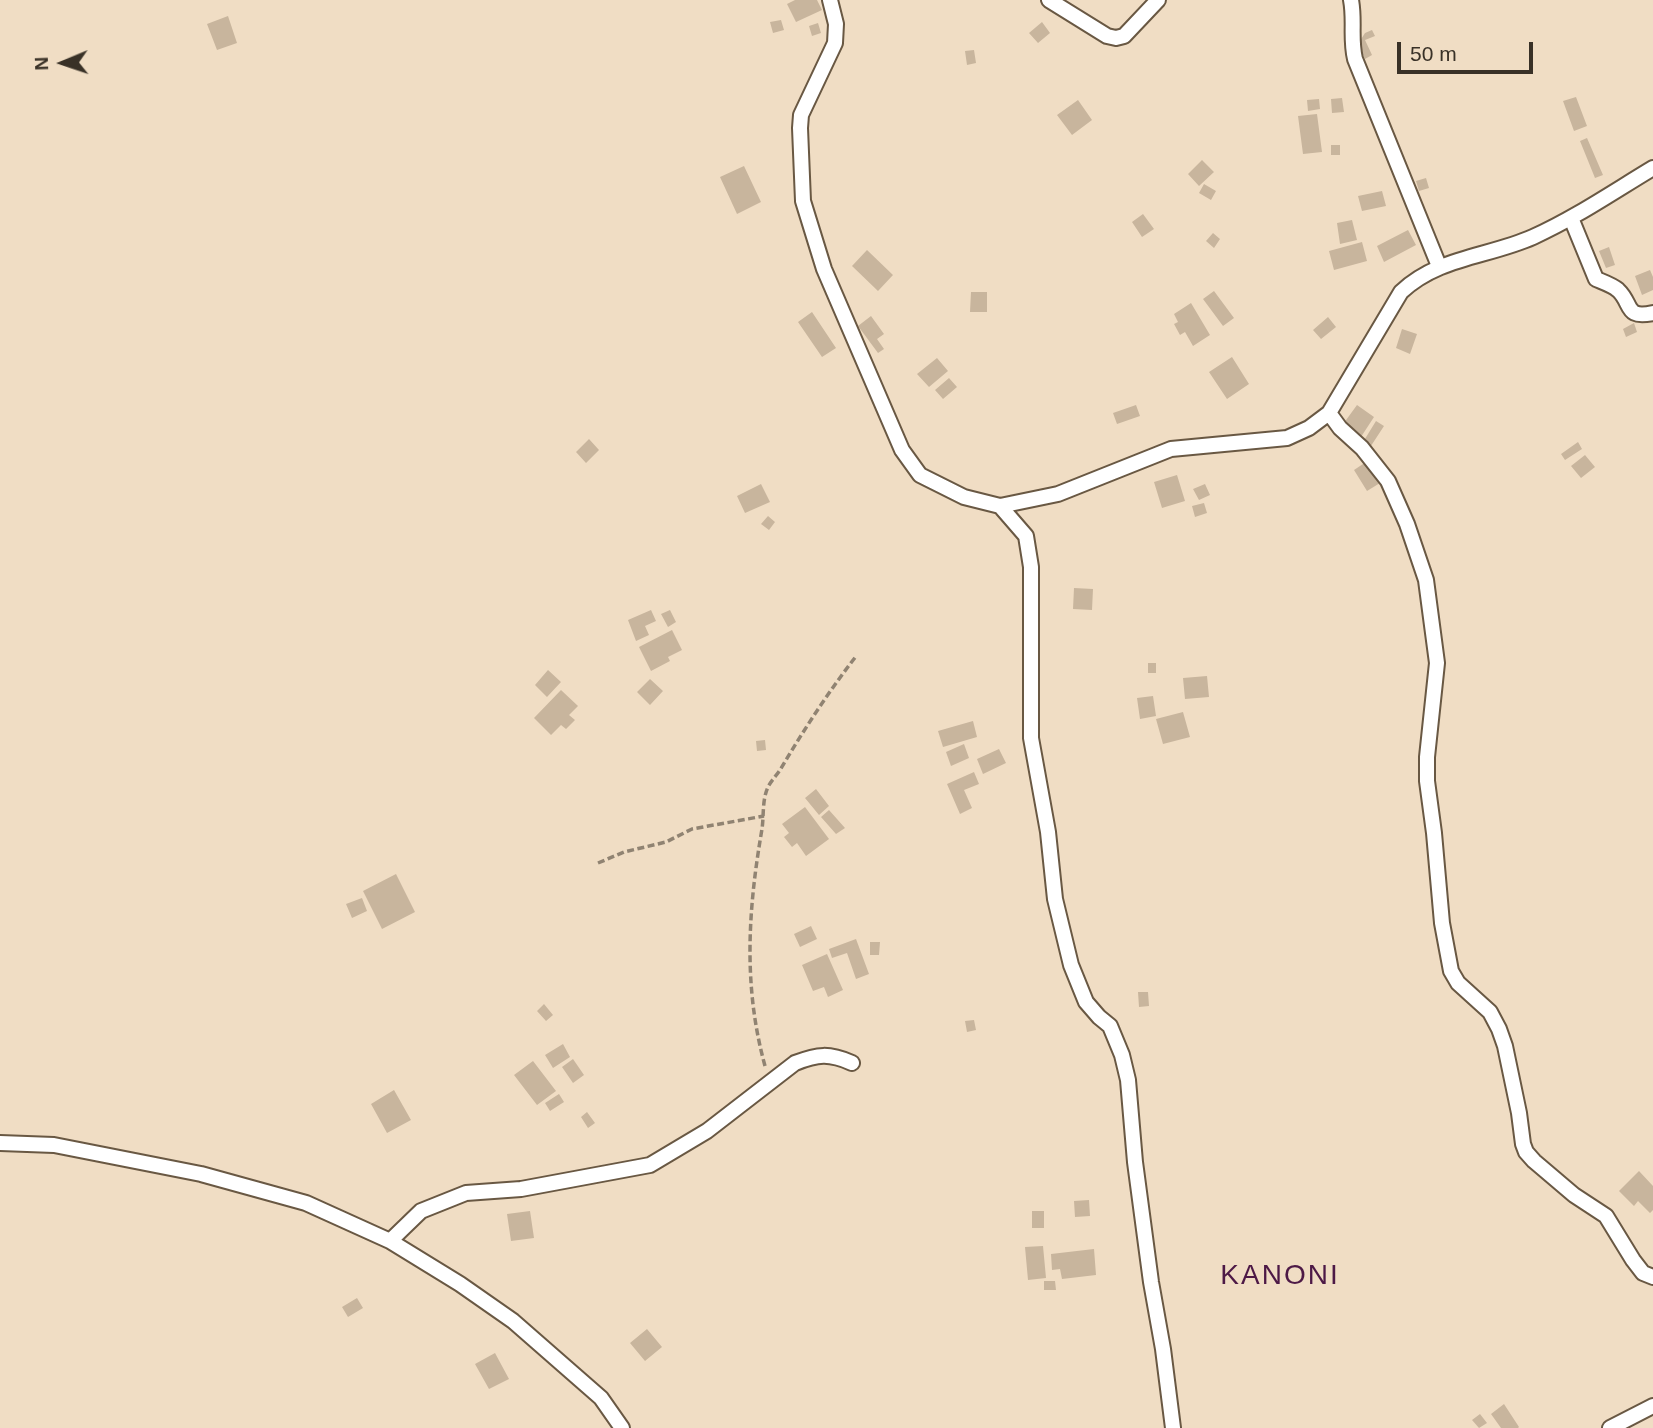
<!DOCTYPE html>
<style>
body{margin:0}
#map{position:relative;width:1653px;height:1428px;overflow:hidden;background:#f0ddc4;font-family:Helvetica,sans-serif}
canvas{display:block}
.north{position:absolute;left:28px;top:28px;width:70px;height:70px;-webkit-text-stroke:5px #f0ddc4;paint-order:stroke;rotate:268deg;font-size:19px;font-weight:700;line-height:28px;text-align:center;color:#393127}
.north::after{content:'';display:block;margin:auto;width:24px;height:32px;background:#393127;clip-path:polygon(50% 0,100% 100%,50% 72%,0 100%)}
.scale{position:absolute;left:1397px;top:42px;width:136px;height:32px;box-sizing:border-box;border:4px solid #393127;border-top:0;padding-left:9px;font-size:21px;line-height:24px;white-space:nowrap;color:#393127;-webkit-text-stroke:5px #f0ddc4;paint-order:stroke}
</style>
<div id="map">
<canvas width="1653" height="1428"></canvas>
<div class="north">N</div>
<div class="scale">50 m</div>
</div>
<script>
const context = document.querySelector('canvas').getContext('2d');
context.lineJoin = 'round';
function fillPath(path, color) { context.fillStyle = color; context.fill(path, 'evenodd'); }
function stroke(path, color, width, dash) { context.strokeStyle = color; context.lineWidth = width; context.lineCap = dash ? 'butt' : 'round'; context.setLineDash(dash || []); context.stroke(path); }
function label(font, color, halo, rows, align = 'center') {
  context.font = font + ' Helvetica,sans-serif'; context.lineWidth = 5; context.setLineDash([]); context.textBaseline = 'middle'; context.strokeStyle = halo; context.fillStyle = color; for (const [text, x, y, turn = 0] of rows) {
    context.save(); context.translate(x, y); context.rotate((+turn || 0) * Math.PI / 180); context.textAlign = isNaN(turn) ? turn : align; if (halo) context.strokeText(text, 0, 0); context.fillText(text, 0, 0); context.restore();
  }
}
const building = new Path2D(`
 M795 0H817L822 10 796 22 787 4Z
 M228 16 237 43 217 50 207 24Z
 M781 20 784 30 773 33 770 22Z
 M1042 22 1050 33 1038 43 1029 33Z
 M818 23 821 33 812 36 809 26Z
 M1372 30 1375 36 1365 40 1372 55 1365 59 1358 44 1365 33Z
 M974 50 976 63 967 65 965 51Z
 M1576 97 1587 126 1574 131 1563 101Z
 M1342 98 1344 112 1332 113 1331 99Z
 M1319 99 1320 109 1308 111 1307 100Z
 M1078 100 1092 120 1072 135 1057 115Z
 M1317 114 1322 152 1303 154 1298 116Z
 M1587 138 1603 175 1595 178 1580 141Z
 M1331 145H1340V155H1331Z
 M1202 160 1214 172 1199 186 1188 174Z
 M744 166 761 202 737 214 720 177Z
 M1426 178 1429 188 1419 191 1416 181Z
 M1204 184 1216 191 1211 200 1199 193Z
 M1382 191 1386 206 1362 211 1358 196Z
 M1143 214 1154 229 1142 237 1132 222Z
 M1352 220 1357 240 1340 244 1337 223Z
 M1408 230 1416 245 1384 262 1377 246Z
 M1213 233 1220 239 1214 248 1206 241Z
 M1362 242 1367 261 1334 270 1329 251Z
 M1609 247 1615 265 1606 268 1599 251Z
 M867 250 893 275 878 291 852 266Z
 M1650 270 1653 277V290L1642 295 1635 276Z
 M1214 291 1234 318 1223 326 1203 299Z
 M971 292H987V312H970Z
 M1191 303 1210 335 1193 346 1185 332 1180 335 1174 324 1178 322 1174 314Z
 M812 312 836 348 822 357 798 322Z
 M871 316 884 334 877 339 884 349 878 353 858 326Z
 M1328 317 1336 327 1321 339 1313 330Z
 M1634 323 1637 332 1626 337 1623 329Z
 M1402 329 1417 334 1410 354 1396 348Z
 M1232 357 1249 384 1227 399 1209 372Z
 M937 358 948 371 929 387 917 374Z
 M949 378 957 387 943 399 935 390Z
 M1136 405 1140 416 1117 424 1113 413Z
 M1357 405 1374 417 1359 440 1341 427Z
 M1376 421 1384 426 1367 452 1360 447Z
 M589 439 599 450 586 463 576 452Z
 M1578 442 1582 449 1565 460 1561 454Z
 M1585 455 1595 467 1581 478 1571 466Z
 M1366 462 1380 483 1367 491 1354 470Z
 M1177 475 1185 501 1162 508 1154 482Z
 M761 484 770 502 745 513 737 496Z
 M1205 484 1210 495 1199 500 1193 489Z
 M1204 503 1207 513 1195 517 1192 506Z
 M768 516 775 522 769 530 761 524Z
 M1074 588 1093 589 1092 610 1073 609Z
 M651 610 656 621 645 626 649 635 636 641 628 620Z
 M670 610 676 622 668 627 661 614Z
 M672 630 682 650 668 657 670 661 651 671 639 647Z
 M1148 663H1156V673H1148Z
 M548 670 561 682 547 697 535 685Z
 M1207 676 1209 697 1185 699 1183 678Z
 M650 679 663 691 650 705 637 692Z
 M561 690 578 706 569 715 575 720 566 729 561 725 551 735 534 718Z
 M1153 696 1156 716 1140 719 1137 698Z
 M1183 712 1190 737 1163 744 1156 719Z
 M973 721 977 737 943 747 938 731Z
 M765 740 766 750 757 751 756 741Z
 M964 744 969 758 951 766 946 752Z
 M999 749 1006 763 983 774 977 759Z
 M974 772 979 784 964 790 972 808 960 814 947 784Z
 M816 789 829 806 819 815 805 798Z
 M805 807 829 839 806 856 797 843 792 847 784 837 789 833 782 824Z
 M829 810 845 828 836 834 821 817Z
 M396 874 415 912 382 929 363 891Z
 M362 898 367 911 352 918 346 904Z
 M811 926 817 939 800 947 794 934Z
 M856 939 869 974 856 979 847 953 832 958 829 949Z
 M870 942H880L879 955H870Z
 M827 954 843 990 828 997 824 987 813 991 802 965Z
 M1138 992H1148L1149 1006 1139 1007Z
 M544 1004 553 1015 546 1021 537 1011Z
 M974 1020 976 1030 967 1032 965 1021Z
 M563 1044 570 1057 553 1068 545 1055Z
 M573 1059 584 1075 573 1083 562 1067Z
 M533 1061 556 1091 537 1105 514 1075Z
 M394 1090 411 1120 387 1133 371 1104Z
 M559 1094 564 1102 550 1111 545 1103Z
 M587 1112 595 1123 588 1128 581 1117Z
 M1639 1171 1653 1186V1210L1650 1213 1638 1201 1634 1206 1619 1191Z
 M1089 1200 1090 1216 1075 1217 1074 1201Z
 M530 1211 534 1238 511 1241 507 1214Z
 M1032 1211H1044V1228H1032Z
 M1043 1246 1046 1278 1028 1280 1025 1247Z
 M1094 1249 1096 1275 1062 1279 1060 1269 1052 1270 1051 1254Z
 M1044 1281H1055L1056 1290H1044Z
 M357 1298 363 1308 348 1317 342 1307Z
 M647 1329 662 1347 645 1361 630 1343Z
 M495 1353 509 1379 489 1389 475 1364Z
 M1504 1404 1519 1427 1518 1428H1501L1491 1414Z
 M1480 1414 1487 1423 1479 1428 1472 1420Z`);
const path = new Path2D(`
 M598 863 624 852 666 842 692 829 764 816
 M765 1066C743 986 748 910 762 829 764 815 762 800 768 787 771 781 776 776 780 770 803 731 829 691 857 655`);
const minor = new Path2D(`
 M830 0 836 24 835 43 801 115 800 128 803 201 824 269 902 450 920 475 964 497 1000 506 1058 494 1171 449 1287 438 1309 428 1329 413 1401 292C1438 257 1488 257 1533 237 1575 218 1613 192 1653 168
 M1049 0 1107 36 1116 38 1124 36 1158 0
 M1351 0C1355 21 1350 38 1355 59L1439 266
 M1571 218 1596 279C1603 282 1612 285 1618 290 1633 304 1624 319 1653 313
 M1329 413 1340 428 1362 448 1388 481 1407 524 1426 580 1437 663 1427 757V781L1434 833 1442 923 1451 971 1458 983 1490 1012 1499 1029 1505 1046 1519 1113 1523 1144 1526 1152 1534 1161 1574 1195 1606 1216 1633 1260 1643 1273 1653 1277
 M1000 506 1026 536 1031 567V738L1048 832 1055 899 1071 965 1086 1002 1099 1017 1110 1026 1122 1055 1128 1080 1135 1162 1151 1282 1163 1349 1173 1428
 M0 1143 54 1145 201 1174 306 1203 390 1241 460 1284 513 1321 601 1398 622 1428
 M390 1241 421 1211 466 1193 521 1189 650 1165 707 1131 795 1063C818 1054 829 1053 852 1063
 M1610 1428 1653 1406`);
const quarterNames = [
 ["KANONI",1280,1276]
];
fillPath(building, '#c8b59d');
stroke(minor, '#695843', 18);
stroke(path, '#908372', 3.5, [7, 3.5]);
stroke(minor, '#fff', 14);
context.letterSpacing = '2px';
label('28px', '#4d1946', '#f0ddc4', quarterNames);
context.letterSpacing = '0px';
</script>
